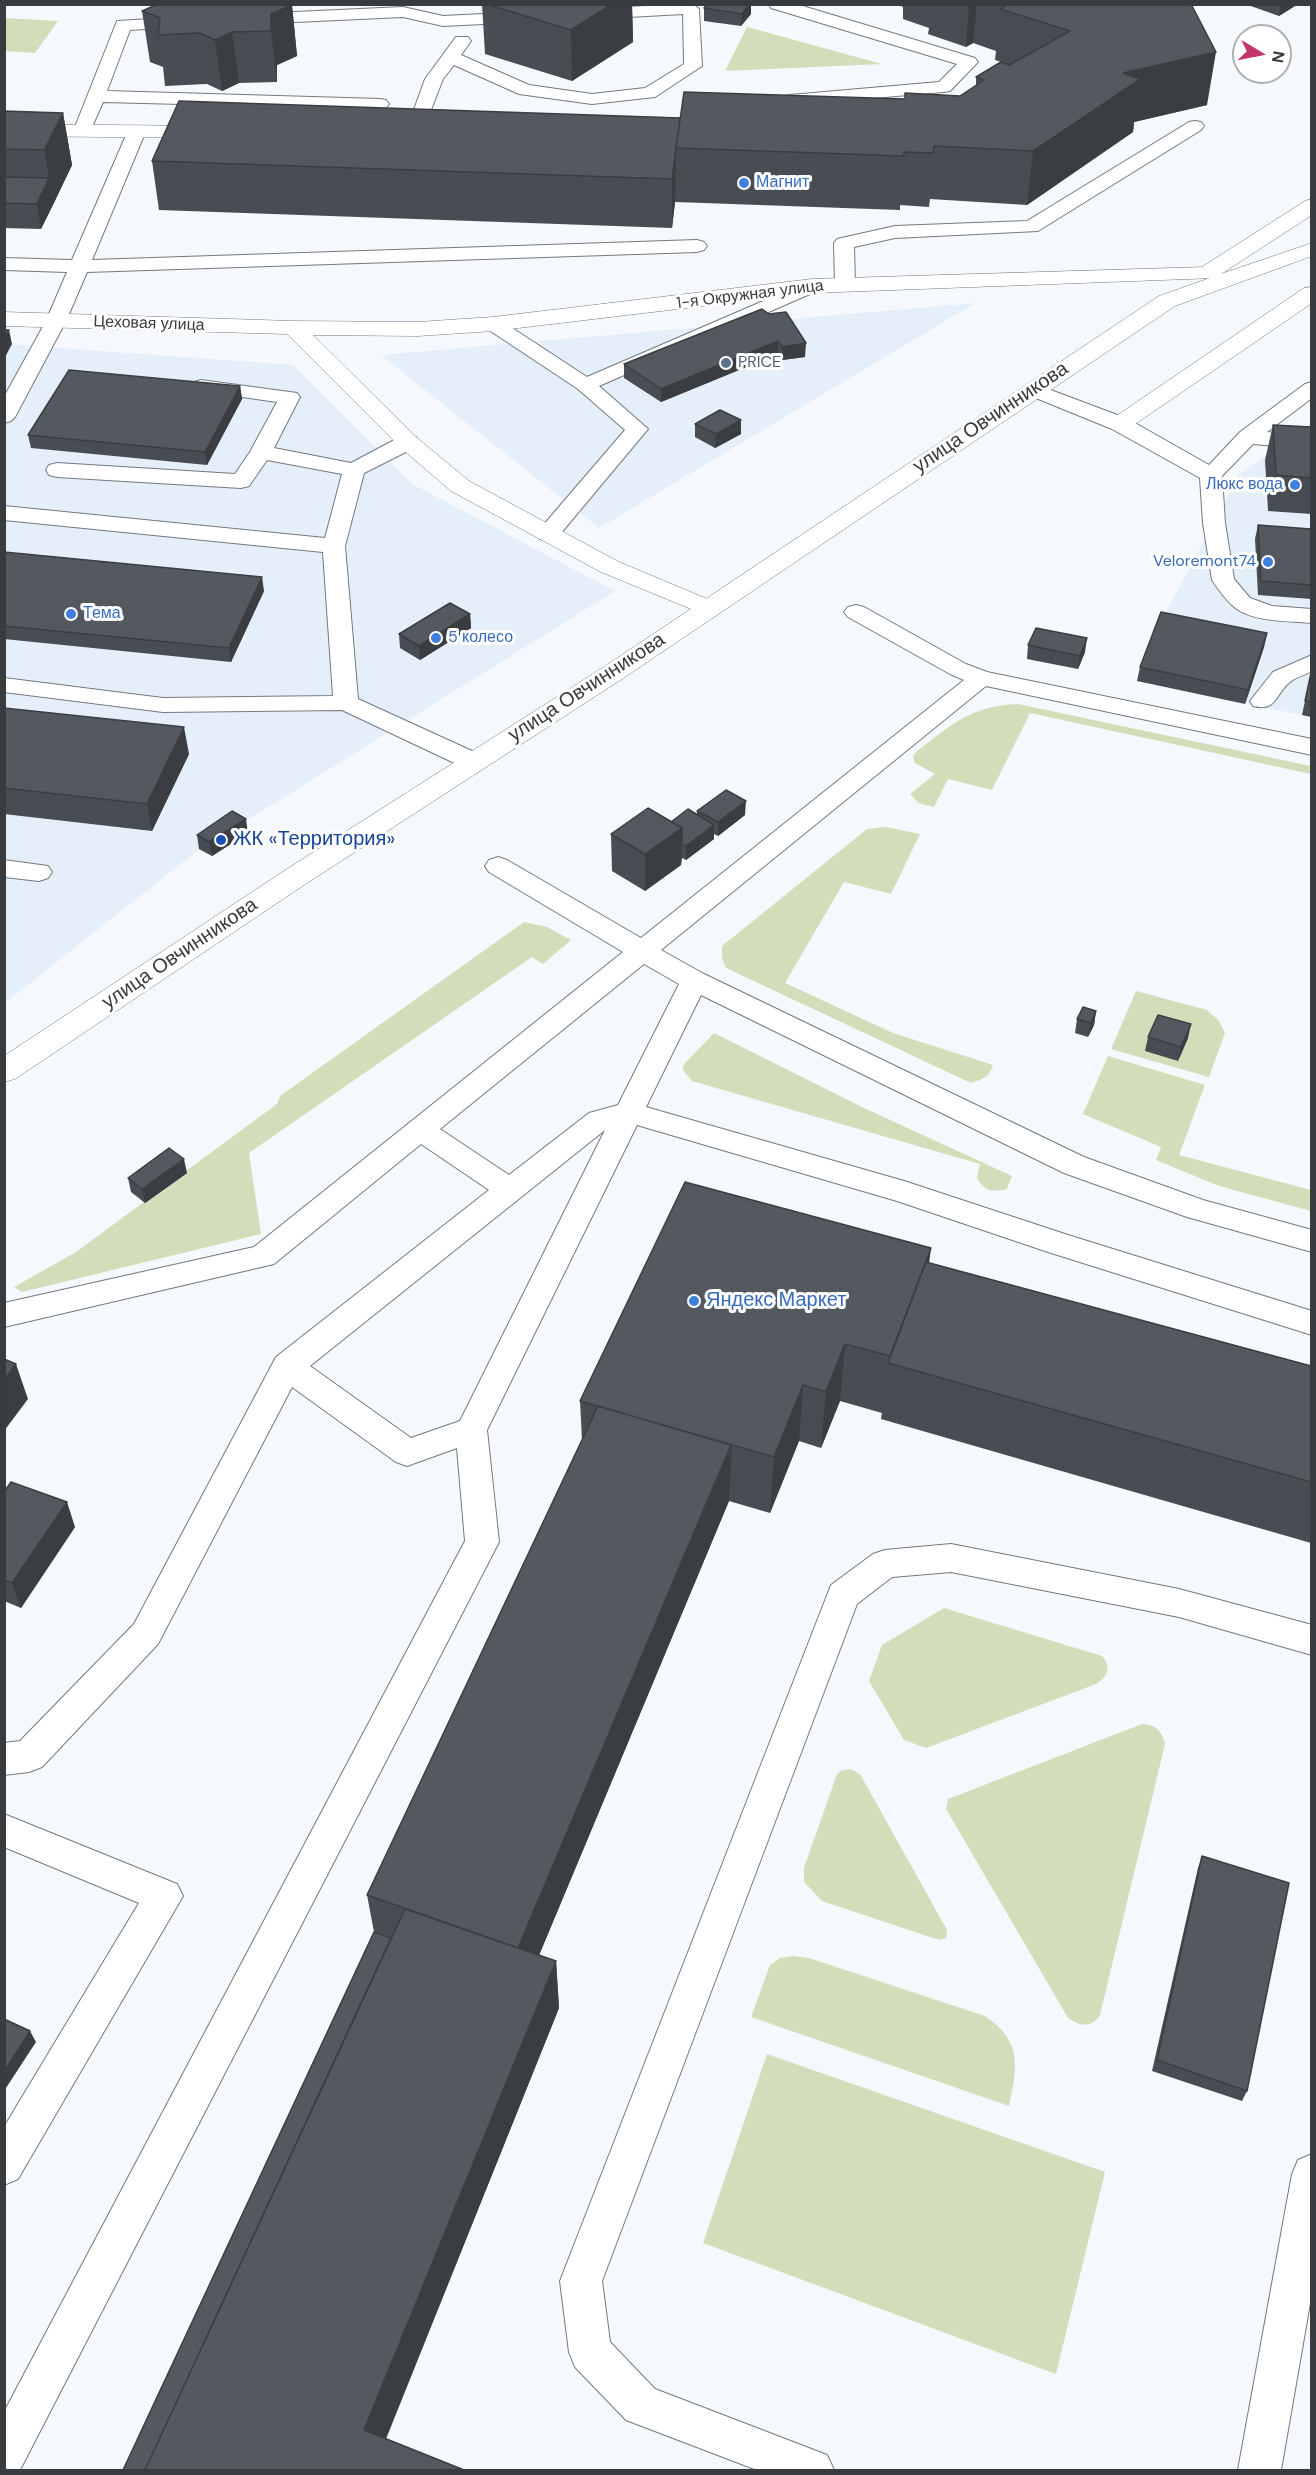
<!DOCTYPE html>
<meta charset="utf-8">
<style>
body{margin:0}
#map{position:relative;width:1316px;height:2475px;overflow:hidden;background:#f5f9fd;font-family:"DM Sans",sans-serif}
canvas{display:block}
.frame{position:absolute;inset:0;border:6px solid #393c3f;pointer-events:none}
.north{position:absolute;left:1232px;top:24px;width:60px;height:60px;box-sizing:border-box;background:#fff;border:2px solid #b0b1b2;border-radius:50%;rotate:100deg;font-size:16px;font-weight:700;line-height:24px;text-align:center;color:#393c3f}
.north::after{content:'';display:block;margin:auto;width:21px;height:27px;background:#c2366c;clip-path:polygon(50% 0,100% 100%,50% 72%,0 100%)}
</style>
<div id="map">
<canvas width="1316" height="2475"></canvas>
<div class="frame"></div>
<div class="north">N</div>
</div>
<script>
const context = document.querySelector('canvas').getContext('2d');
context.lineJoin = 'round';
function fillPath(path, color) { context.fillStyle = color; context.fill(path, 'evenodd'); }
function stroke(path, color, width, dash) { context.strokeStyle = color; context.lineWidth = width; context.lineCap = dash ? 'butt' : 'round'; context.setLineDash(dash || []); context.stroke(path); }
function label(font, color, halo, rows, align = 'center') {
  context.font = font + ' "DM Sans",sans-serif'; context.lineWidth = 6; context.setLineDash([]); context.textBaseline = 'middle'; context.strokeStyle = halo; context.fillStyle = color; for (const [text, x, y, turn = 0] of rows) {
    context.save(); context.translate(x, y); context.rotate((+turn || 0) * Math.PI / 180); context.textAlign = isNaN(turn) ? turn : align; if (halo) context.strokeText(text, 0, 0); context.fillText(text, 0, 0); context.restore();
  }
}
const built = new Path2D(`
 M975 303 599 528 381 355Z
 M5 344 293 365 414 485 615 591 193 854 5 1003Z
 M1311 423V717L1137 681 1159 626 1239 474Z`);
const green = new Path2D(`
 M4 18H5L58 21 35 53 5 51Z
 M747 27 882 64 725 71Z
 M1018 704 1311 766V774L1030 713 992 790 948 779 934 807 918 803 910 794 935 774 915 763 913 757 917 751C953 724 970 706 1018 704Z
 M886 827 920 834 891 894 844 882 785 983 893 1033 993 1065C989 1077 983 1079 971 1083L726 968 722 958V946L867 829Z
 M524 922 547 927 571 940 543 964 532 957 249 1153 261 1234 22 1292 14 1287 76 1252 277 1104 280 1096Z
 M1136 991 1207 1010 1219 1021 1225 1033 1209 1077 1111 1049Z
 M714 1033 862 1107 1012 1176 1007 1189C993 1192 985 1192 977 1178L980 1164 692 1081 683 1070 684 1064Z
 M1108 1056 1205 1085 1179 1155 1311 1190V1211L1219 1186 1156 1160 1161 1147 1083 1114Z
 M944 1608 1102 1656C1112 1668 1108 1676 1096 1684L926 1748 904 1740 869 1681 882 1645Z
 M1142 1724C1156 1724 1162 1732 1165 1744L1100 2015C1090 2029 1081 2026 1068 2018L946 1809 948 1799Z
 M851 1769 860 1774 947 1930 946 1938 939 1940 822 1901 804 1882V1868L837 1774 842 1770Z
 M792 1956 809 1958 985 2016C1023 2042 1017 2067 1009 2106L751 2017 770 1965 780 1958Z
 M767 2054 1105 2172 1056 2374 703 2243Z`);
const service = new Path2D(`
 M680 4H693L699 9 702 66 655 97 592 104 519 94 454 65 443 79 422 133H410L407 129 425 79 456 37H468L471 41 461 55 529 85 592 94 645 88 684 64 683 14 593 19 585 14 593 9Z
 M769 4H796L975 58 978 62 950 91 944 92 790 105 784 104 781 100 784 96 790 95 939 82 957 64 771 8Z
 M403 7 443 16 524 12 530 13 532 17 530 21 524 22 443 26 403 17 252 24 246 23 244 19 246 15 252 14Z
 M186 17 192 18 194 22 192 26 130 30 107 91 380 99 386 100 389 104 386 108 380 109 103 102 88 136H76L73 132 117 21Z
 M1195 121 1201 122 1204 126 1201 130 1038 231 895 238 854 247 855 285 852 289H838L835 285 834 243 837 239 895 226 1027 221 1189 122Z
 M136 128 142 129 145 133 92 260 697 240 704 242 707 246 704 250 697 252 87 272 66 321 15 417 11 421 4 423V397L46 321 67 272 4 270V258L72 260 127 133 130 129Z
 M812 280 819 282 822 286 819 290 599 386 648 429 556 539 548 541 540 539 537 534 540 529 625 430 578 389 486 328 483 324 486 320H500L587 377Z
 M201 380 297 393 300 397 274 448 351 463 400 437 408 436 416 437 419 442 416 447 364 473 345 546 358 699 483 756 486 762 483 768 474 770 465 768 342 710 163 712 4 692V678L163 698 333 696 323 552 4 520V506L325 538 342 474 267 460 249 486 241 488 57 477 49 475 46 470 49 465 57 463 235 474 250 452 277 402 194 390 191 386 194 382Z
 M1312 382V398L1267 432 1312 437V449L1253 444 1222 476 1225 523 1234 579 1250 598 1272 606 1312 609V623C1289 621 1250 622 1233 606 1225 599 1218 589 1212 580L1203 523 1200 478 1112 429 1026 394 1023 390 1026 386 1033 384 1040 386 1128 419 1209 465 1240 432 1305 384Z
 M856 605 864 607 966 664 987 672 1312 739V755L986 686 661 950 704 974 1084 1157 1203 1200 1312 1230V1252L1187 1217 1064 1173 701 995 646 1107 904 1181 1068 1235 1312 1311V1335L1048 1252 897 1201 637 1125 487 1430 499 1542 20 2470H4V2412L465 1541 457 1448 407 1466 396 1462 292 1387 158 1644 42 1767 29 1772 4 1775V1743L20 1741 134 1624 276 1357 489 1190 421 1144 274 1264 4 1327V1303L254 1247 623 952 489 872 485 866 489 860 498 857 507 860 641 938 964 680 950 674 848 617 844 612 848 607ZM644 964 679 984 618 1105 589 1113 509 1175 440 1129ZM605 1130 460 1421 411 1438 310 1366Z
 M1312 655V671C1305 675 1296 677 1290 682 1275 694 1277 712 1253 706L1250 701 1273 672Z
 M4 860 48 866 52 872 48 878 39 881 4 877Z
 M951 1544 1179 1589 1312 1625V1655L1179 1617 951 1572 892 1577 857 1604 602 2281 610 2342 655 2389 827 2455 834 2470H757L626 2420 575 2367 569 2352 560 2281 831 1585 873 1554 885 1550Z
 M4 1814 177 1884 183 1896 18 2179 4 2185V2127L139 1903 4 1847Z
 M1312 2154V2292L1281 2470H1238L1292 2174 1298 2160Z`);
const minor = new Path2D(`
 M4 124 210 126 217 128 220 132 217 136 210 138 4 136Z`);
const secondary = new Path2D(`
 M1207 267 1215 268 1218 273 1215 278 812 293 493 331 418 336 313 335 416 437 469 481 619 562 717 603 721 608 717 613 708 616 601 572 451 491 400 447 287 334 4 326V312L293 321 418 322 493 317 812 279Z`);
const primary = new Path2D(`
 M1312 199V215L1221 274 1312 243V256L1175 306 625 677 304 885 15 1079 4 1082V1056L284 871 607 665 1159 296 1210 278 1202 277 1199 272 1202 267 1305 201Z
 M1312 287V303L1128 429 1120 431 1112 429 1108 424 1112 419 1304 288Z`);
const wall = new Path2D(`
 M482 4H632L633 42 572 81 485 54Z
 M896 4H1191L1207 105 1134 122 1133 132 1027 205 930 199 929 207 900 205V210L675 202 672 228 159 210 152 161 904 99 960 96 976 86V77L1001 62 995 60 996 51 973 43 966 47 928 34 929 28 903 19V7Z
 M1245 4H1298L1279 16Z
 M292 5 297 56 277 65V82L239 83 222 91 207 84 165 86 163 67 150 62 142 11Z
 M704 8 751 14 741 26 704 21Z
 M4 111 63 113 72 165 41 229 4 228Z
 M762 309 805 357 782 360 778 354 661 402 624 378V364Z
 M240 386 242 399 207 465 31 448 28 435Z
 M695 424 741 434 715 448 695 437Z
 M1273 425 1311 427V514L1268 511 1265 460Z
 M1258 525 1311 529V599L1258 595 1255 539Z
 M4 552 264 591 231 662 4 639Z
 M470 614 471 628 420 660 400 648 399 634Z
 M1267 633 1264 647 1245 704 1137 681 1140 667Z
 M1028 645 1085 652 1078 669 1027 659Z
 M1311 673V717L1302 715Z
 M4 708 189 754 152 831 4 814Z
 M697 811 745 815 718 836 714 834V839L686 860 682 858 681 865 645 891 612 871 611 834 671 822 697 815Z
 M248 833 212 856 199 849 197 835Z
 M1096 1011 1094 1025 1088 1037 1075 1033 1077 1019Z
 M1148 1037 1188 1038 1178 1061 1145 1051Z
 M187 1173 145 1203 131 1192 128 1178Z
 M929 1263 1311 1366V1543L881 1419 882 1413 840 1401 821 1448 799 1441 770 1513 729 1501 539 1955 556 1961 559 2008 386 2439 123 2470 374 1932 367 1895 582 1440 580 1401Z
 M4 1492 75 1527 21 1608 4 1601Z
 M1202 1856 1247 2091 1242 2101 1152 2071 1198 1868Z`);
const shadedWall = new Path2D(`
 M612 4H632L633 42 572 81 571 30Z
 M749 4H751V14L741 26 742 14Z
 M969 4H977L973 43 966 47Z
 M1281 4H1298L1279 16Z
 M292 5 297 56 277 65V82L271 31V14Z
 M232 32 239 83 222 91 215 40Z
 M1216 52 1207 105 1134 122 1133 132 1027 205 1033 151 1123 73Z
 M63 113 72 165 54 203 44 150Z
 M676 154 675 202 672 228V179Z
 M49 178 54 203 41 229 37 204Z
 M9 330 12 344 4 359V339Z
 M778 341V354L661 402V389Z
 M806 343 805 357 782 360V347Z
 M240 386 242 399 207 465 205 452Z
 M741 420V434L715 448 716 434Z
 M262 577 264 591 231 662 229 648Z
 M470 614 471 628 420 660 419 646Z
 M1267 633 1264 647 1245 704 1248 690Z
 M1087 638 1085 652 1078 669 1080 656Z
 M184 727 189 754 152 831 147 804Z
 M746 801 745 815 718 836V822Z
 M246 819 248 833 212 856 209 842Z
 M714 825V839L686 860V846Z
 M682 828 681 865 645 891V854Z
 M1096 1011 1094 1025 1088 1037 1091 1023Z
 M1191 1024 1188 1038 1178 1061 1181 1047Z
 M184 1159 187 1173 145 1203 142 1189Z
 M931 1248 924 1306 889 1363Z
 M845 1344 840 1401 821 1448 826 1392Z
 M16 1364 28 1399 4 1431V1380Z
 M803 1385 799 1441 770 1513 774 1457Z
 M732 1445 729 1501 522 1996 518 1948Z
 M67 1502 75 1527 21 1608 12 1583Z
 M556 1961 559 2008 375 2465 364 2430Z
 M30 2031 36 2042 4 2091V2072Z`);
const building = new Path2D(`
 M158 4H290L292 5 271 14V31L232 32 215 40 200 33 158 35 160 18 142 11Z
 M486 4H612L571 30Z
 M707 4H749L742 14 704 8Z
 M1008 4H1191L1216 52 1123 73 1140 79 1033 151 934 146 933 153 904 152V156L676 148 684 92 905 99V93L960 96 984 80 976 77 1001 62 1009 65 1070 31 1000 9Z
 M179 101 680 118 672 179 152 161Z
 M4 111 63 113 44 150 4 149Z
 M4 177 49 178 37 204 4 203Z
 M762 309 769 314 786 312 806 343 782 347 778 341 661 389 624 364Z
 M4 330H9L4 339Z
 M69 370 240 386 205 452 28 435Z
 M720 410 741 420 716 434 695 424Z
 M1273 425 1311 427V478L1276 475Z
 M1258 525 1311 529V585L1261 581Z
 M4 552 262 577 229 648 4 626Z
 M450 603 470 614 419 646 399 634Z
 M1161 612 1267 633 1248 690 1140 667Z
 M1036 628 1087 638 1080 656 1028 645Z
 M1311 673V702L1305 701Z
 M4 708 184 727 147 804 4 788Z
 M726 790 746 801 718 822 697 811Z
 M648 808 682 828 645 854 611 834Z
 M688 809 714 825 686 846 682 844V828L671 822Z
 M232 811 246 819 209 842 197 835Z
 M1083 1007 1096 1011 1091 1023 1077 1019Z
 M1158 1015 1191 1024 1181 1047 1148 1037Z
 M169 1148 184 1159 142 1189 128 1178Z
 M685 1182 931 1248 890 1356 845 1344 826 1392 803 1385 774 1457 580 1401Z
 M926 1262 1311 1366V1482L888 1363Z
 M4 1359 16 1364 4 1380Z
 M598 1406 731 1445 518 1948 367 1895Z
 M11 1482 67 1502 12 1583 4 1580V1492Z
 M1202 1856 1289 1883 1247 2091 1157 2060Z
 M405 1909 556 1961 364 2430 464 2470H145Z
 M374 1932 391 1938 145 2470H123Z
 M4 2019 30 2031 4 2072Z`);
const markers = [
 [744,183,6,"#3f7fe0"],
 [726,363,6,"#5c6f8a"],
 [1295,485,6,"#3f7fe0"],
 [1268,562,6,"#3f7fe0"],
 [71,614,6,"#3f7fe0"],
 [436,638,6,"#3f7fe0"],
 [221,840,6,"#1a4fb4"],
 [694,1301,6,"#3f7fe0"]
];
const farShopnames = [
 ["Магнит",756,183],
 ["Люкс вода",1283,485,"right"],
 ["Veloremont74",1256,562,"right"],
 ["Тема",83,614],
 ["5 колесо",448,638]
];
const farStreetnames = [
 ["1-я Окружная улица",750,295,-7],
 ["Цеховая улица",149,324,2]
];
const farServicenames = [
 ["PRICE",738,363]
];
const streetNames = [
 ["улица Овчинникова",991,418,-34],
 ["улица Овчинникова",587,688,-33],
 ["улица Овчинникова",180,954,-34]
];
const transitNames = [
 ["ЖК «Территория»",233,840]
];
const shopNames = [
 ["Яндекс Маркет",706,1301]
];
fillPath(built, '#e4eff9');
fillPath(green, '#d2deb9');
stroke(service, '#73797f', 2);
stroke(minor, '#73797f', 1);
stroke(secondary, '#73797f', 1);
stroke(primary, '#73797f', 1);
fillPath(service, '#fff');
fillPath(minor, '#fff');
fillPath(secondary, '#fff');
fillPath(primary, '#fff');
fillPath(wall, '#474d52');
fillPath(shadedWall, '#3a3e42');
fillPath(building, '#53595f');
stroke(building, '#3a3e42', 1.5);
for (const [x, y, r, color] of markers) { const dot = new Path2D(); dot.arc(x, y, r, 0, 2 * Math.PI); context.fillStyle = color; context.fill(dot); stroke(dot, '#fff', 2); }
label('16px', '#366cbe', '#fff', farShopnames, 'left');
label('16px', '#393c3f', '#fff', farStreetnames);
label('16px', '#4e5e75', '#fff', farServicenames, 'left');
label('20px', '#393c3f', '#fff', streetNames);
label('20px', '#164399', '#fff', transitNames, 'left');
label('20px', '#366cbe', '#fff', shopNames, 'left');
</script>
